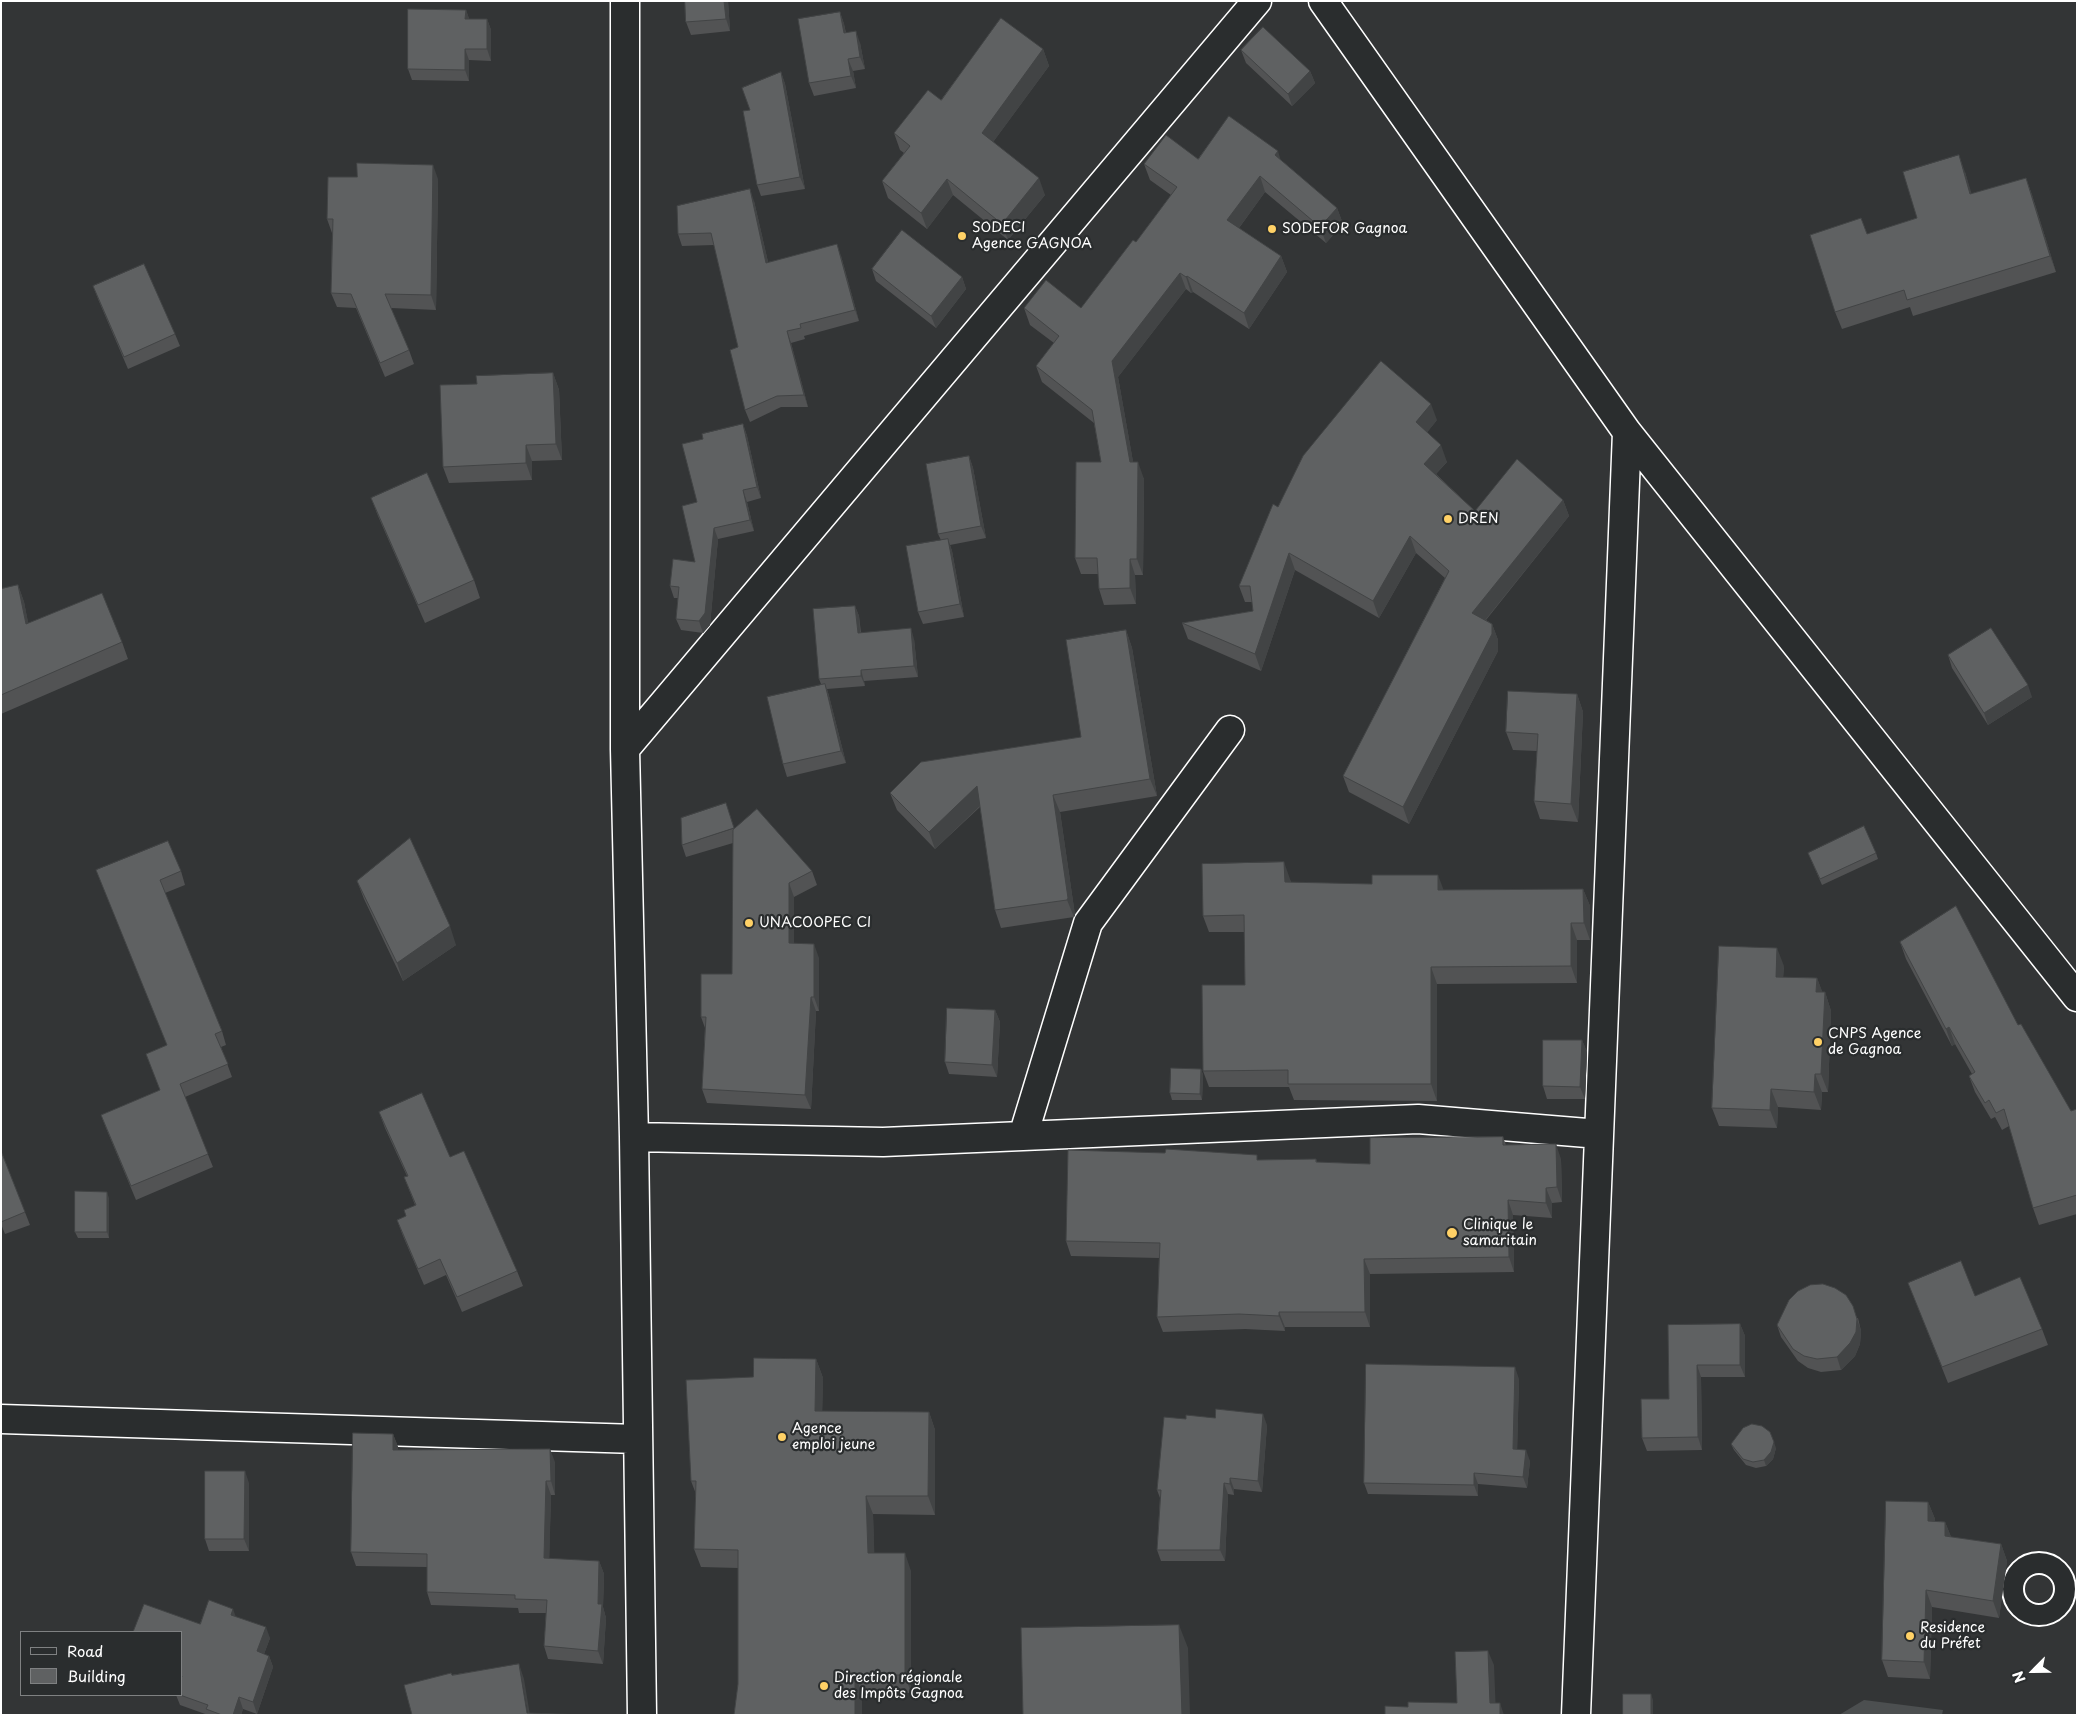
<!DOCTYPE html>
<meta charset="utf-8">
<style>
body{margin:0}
#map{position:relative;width:2078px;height:1716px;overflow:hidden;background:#333536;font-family:"Playpen Sans",sans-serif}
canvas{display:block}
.frame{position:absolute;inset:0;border:2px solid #fff;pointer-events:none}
.legend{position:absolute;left:20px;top:1631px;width:162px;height:65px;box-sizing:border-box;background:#2a2d2e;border:1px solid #7f8182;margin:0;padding:6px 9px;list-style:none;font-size:15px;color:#fff}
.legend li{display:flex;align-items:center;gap:10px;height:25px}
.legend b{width:25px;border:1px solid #7f8182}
.north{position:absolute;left:2008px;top:1646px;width:50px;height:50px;-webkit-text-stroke:4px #2a2d2e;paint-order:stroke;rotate:247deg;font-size:14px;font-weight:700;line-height:20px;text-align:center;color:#fff}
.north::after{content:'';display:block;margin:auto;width:18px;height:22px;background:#fff;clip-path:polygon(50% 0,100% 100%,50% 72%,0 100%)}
</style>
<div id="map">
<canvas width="2078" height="1716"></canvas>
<div class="frame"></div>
<ul class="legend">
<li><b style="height:6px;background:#2a2d2e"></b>Road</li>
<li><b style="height:14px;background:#5f6162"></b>Building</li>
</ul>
<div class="north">N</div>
</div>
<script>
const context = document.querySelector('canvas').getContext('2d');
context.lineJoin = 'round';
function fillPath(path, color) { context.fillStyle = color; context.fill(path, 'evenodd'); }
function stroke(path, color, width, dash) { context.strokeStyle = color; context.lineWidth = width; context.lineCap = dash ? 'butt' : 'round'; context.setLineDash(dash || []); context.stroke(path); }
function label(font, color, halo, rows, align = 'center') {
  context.font = font + ' "Playpen Sans",sans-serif'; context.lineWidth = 4.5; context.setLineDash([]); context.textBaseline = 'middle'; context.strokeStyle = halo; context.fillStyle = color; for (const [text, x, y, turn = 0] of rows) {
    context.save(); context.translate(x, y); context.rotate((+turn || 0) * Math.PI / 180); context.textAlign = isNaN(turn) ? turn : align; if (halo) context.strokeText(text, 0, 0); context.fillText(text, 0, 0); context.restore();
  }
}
const green = new Path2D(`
 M1864 1700 1943 1710 1942 1715H1839Z`);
const lane = new Path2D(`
 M2013 1589a26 26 0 1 1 52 0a26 26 0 1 1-52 0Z`);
const street = new Path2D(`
 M625 1V749L634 1137 642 1715
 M1323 1 1627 432 2077 997
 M625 749 1257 1
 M1023 1136 1088 923 1230 730
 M634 1137 883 1142 1418 1119 1599 1134
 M1 1419 637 1439
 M1576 1715 1627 432`);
const wall = new Path2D(`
 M685 1H728L730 31 691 35 686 22Z
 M466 10 469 19H487L491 30V61L469 60V81L412 80 408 69Z
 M840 12 844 24 846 33 860 43 865 69 853 71 856 88 814 96 809 83Z
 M1043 49 1049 66 993 142 1045 195 1008 240 953 195 927 229 888 198 882 181 904 153 900 150 894 133 941 100Z
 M1241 50 1310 71 1315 83 1292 106 1246 63Z
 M781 72 785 84 805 189 761 196 757 185Z
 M1198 159 1281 160 1337 208 1343 224 1326 243 1265 192 1239 228 1281 256 1287 272 1249 329 1193 292 1191 293 1186 289 1118 377 1133 462 1144 479 1143 575H1135L1136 604 1104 605 1099 589 1098 574H1081L1075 558 1101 462 1094 423 1042 382 1036 366 1054 343 1030 325 1024 308H1081L1136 242 1171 195 1150 180 1144 164Z
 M1965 172 1971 194 2026 178 2032 195 2056 272 1913 316 1910 307 1842 329 1835 312 1861 218 1867 234 1917 218Z
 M438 179 436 310 391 308 409 350 414 364 385 377 356 308 337 307 331 293 332 233 327 219Z
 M754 201 768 262 841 256 859 321 804 336 805 339 791 343 808 407H781L750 422 745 410 738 347 714 245 682 246 678 234Z
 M872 269 962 277 966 289 936 328 876 281Z
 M93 286 175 334 180 346 128 369 98 299Z
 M553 373 559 390 562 460 532 461V480L449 483 443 467 477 384Z
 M1437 420 1427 432 1447 462 1436 474 1475 511 1563 500 1569 516 1486 620 1492 624 1498 640V651L1409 824 1349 792 1343 776 1445 578 1416 553 1379 618 1295 570 1261 671 1188 639 1182 623 1253 611 1252 602H1245L1239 586 1278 507Z
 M743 424 747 436 761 498 747 502 754 531 718 539 710 625 703 633 681 630 676 619 678 598H674L670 586 695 562 697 502 703 439Z
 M969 456 973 468 986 538 950 545 952 551 964 617 923 624 918 612 941 540 938 534Z
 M371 498 474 580 480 598 425 623 378 516Z
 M18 585 24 602 28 623 122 642 128 659 1 714V589Z
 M855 606 859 616 861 633 914 639 918 677 864 681 865 686 827 689 829 696 846 763 787 777 783 764 821 684 819 679Z
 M1126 630 1132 648 1157 796 1060 812 1075 915 1074 917 1001 928 995 910 980 807 935 849 897 810 890 793 1081 737Z
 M1948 655 2032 697 1988 725 1952 668Z
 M1577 694 1583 712 1578 822 1540 819 1534 801 1537 751 1513 750 1506 732Z
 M735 828 812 871 817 885 794 897V944L819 958V1011H816L811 1109 707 1103 702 1089 705 1028 701 1017 732 974 733 843 686 857 682 845Z
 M1808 853H1876L1878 859 1822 885Z
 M96 870 181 871 185 885 165 893 222 1031 226 1045 221 1047 232 1077 185 1097 213 1167 136 1200 106 1128 101 1115 160 1090 146 1054 167 1045Z
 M1290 879 1291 883 1443 890 1583 889 1590 906V940H1577V983L1437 984V1101L1294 1100 1289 1087H1209L1203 1071 1245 985 1244 932H1209L1203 916Z
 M357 881 456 945 403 981 364 899Z
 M1900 942 2018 1025 2071 1111 2077 1109V1214L2039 1225 2033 1208 2009 1126 2002 1130 1995 1117 1991 1119 1975 1092 1969 1076 1972 1074 1955 1044 1952 1046 1906 959Z
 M1784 966 1783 977 1817 978 1822 992H1825L1831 1011 1828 1092H1822L1821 1110 1778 1107 1777 1128 1719 1126 1712 1108Z
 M995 1010 1000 1022 997 1077 949 1074 945 1062Z
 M1582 1040 1587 1052 1585 1099H1547L1543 1086Z
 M1201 1069 1203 1075 1202 1100H1172L1170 1093Z
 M379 1112 450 1157 517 1271 523 1286 462 1312 446 1275 424 1285 403 1236 397 1220 406 1216 415 1205 404 1177 407 1176 385 1128Z
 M1503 1137 1506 1145 1561 1159 1562 1202 1552 1203V1218L1513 1215 1514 1272 1370 1274V1327H1285V1331L1245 1329 1163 1332 1157 1317 1159 1258 1071 1256 1066 1241 1259 1160 1316 1159 1317 1162 1370 1164Z
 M1 1151 30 1225 5 1234 1 1224Z
 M109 1198V1238H78L75 1232Z
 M1908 1283 1975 1296 2042 1329 2048 1345 1948 1383Z
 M1858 1318 1861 1331 1860 1344 1855 1356 1841 1370 1821 1372 1808 1368 1798 1361 1781 1337 1777 1325Z
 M1740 1324 1745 1336V1377H1701L1702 1450 1647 1451 1642 1438 1669 1399 1668 1325Z
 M816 1359 823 1378 822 1411 929 1412 935 1430V1515L873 1514 874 1553 911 1571V1693H862V1715H734L738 1684V1568L701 1567 694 1549 696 1494 691 1481 753 1377Z
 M1519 1379 1517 1449 1530 1461 1527 1488 1478 1484V1496L1368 1494 1364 1483Z
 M1267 1425 1262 1492 1234 1489V1495L1228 1494 1225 1561H1161L1157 1550 1160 1498 1157 1490Z
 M393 1434 398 1447V1450L555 1462V1495H551L549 1559 599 1561 604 1574 603 1607 606 1618 603 1664 548 1659 544 1646 546 1613H519L518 1608 431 1605 427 1592V1567L356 1566 351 1552Z
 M1731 1444 1776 1448 1773 1459 1766 1466 1756 1468 1746 1465 1734 1450Z
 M249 1483V1551H209L205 1539Z
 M1928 1502 1935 1519V1521L1945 1522 1951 1537 2001 1544 2007 1561 1999 1618 1932 1607 1930 1679 1888 1677 1882 1660Z
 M236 1617 270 1638 264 1654 269 1656 273 1667 257 1714 243 1709 241 1715H208L180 1705 176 1695H181V1632L200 1624Z`);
const shadedWall = new Path2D(`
 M724 1H728L730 31 726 19Z
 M466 10 470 21 465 19Z
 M840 12 844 24 848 46 844 33Z
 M487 19 491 30V61L487 49Z
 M856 31 860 43 865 69 860 57Z
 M465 49 469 60V81L465 70Z
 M1043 49 1049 66 988 149 982 133Z
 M848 59 853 71 856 88 851 76Z
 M1310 71 1315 83 1292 106 1288 94Z
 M781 72 785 84 805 189 800 177Z
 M1278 151 1283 168 1275 155Z
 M1959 155 1965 172 1977 211 1970 194Z
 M433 165 438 179 436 310 431 295Z
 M1260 176 1265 192 1233 236 1227 220Z
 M1039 178 1045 195 1008 240 1002 224Z
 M2026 178 2032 195 2056 272 2050 256Z
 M947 179 953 195 927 229 921 213Z
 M750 189 754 201 771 275 766 263Z
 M1337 208 1343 224 1326 243 1320 227Z
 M837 244 841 256 859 321 855 310Z
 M1281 256 1287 272 1249 329 1244 313Z
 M1180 273 1186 289 1118 377 1136 478 1130 462 1112 361Z
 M1187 276 1193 292 1191 293 1186 277Z
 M962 277 966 289 936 328 931 316Z
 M787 331 791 343 808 407 804 395Z
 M553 373 559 390 562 460 556 444Z
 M1431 404 1437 420 1422 439 1416 422Z
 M743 424 747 436 761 498 757 487Z
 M526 445 532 461V480L526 463Z
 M1441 445 1447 462 1430 480 1424 464Z
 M969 456 973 468 986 538 981 526Z
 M1138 462 1144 479 1143 575 1137 559Z
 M743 490 747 502 754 531 750 520Z
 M1563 500 1569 516 1478 629 1472 613Z
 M714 528 718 539 710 625 703 633 699 621Z
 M1410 536 1416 553 1379 618 1373 601Z
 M948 539 952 551 964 617 960 604Z
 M1289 553 1295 570 1261 671 1255 654Z
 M1130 559 1135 575 1136 604 1130 588Z
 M18 585 24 602 32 641 26 624Z
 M855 606 859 616 861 644 858 633Z
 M1492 624 1498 640V651L1409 824 1403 807Z
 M911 628 914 639 918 677 914 666Z
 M1126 630 1132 648 1157 796 1150 779Z
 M861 670 864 681 865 686 861 676Z
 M825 684 829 696 846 763 841 751Z
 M2028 685 2032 697 1988 725 1984 713Z
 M1577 694 1583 712 1578 822 1571 804Z
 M977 786 983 803 935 849 929 832Z
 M1053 795 1060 812 1075 915 1074 917 1067 900Z
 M1284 862 1290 879 1291 899 1285 882Z
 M1438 875 1444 891 1438 890Z
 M789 883 794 897V957L789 943Z
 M1583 889 1590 906V940L1584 923Z
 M1571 923 1577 940V983L1571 966Z
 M450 926 456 945 403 981 397 963Z
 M814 944 819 958V1011L814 997Z
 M1777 948 1784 966 1782 995 1776 977Z
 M1431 967 1437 984V1101L1431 1084Z
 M1817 978 1824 996 1816 992Z
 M1825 992 1831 1011 1828 1092 1821 1074Z
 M811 997 816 1011 811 1109 805 1095Z
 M995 1010 1000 1022 997 1077 992 1065Z
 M1949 1027 1955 1044 1952 1046 1946 1029Z
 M1582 1040 1587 1052 1585 1099 1580 1087Z
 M1201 1069 1203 1075 1202 1100 1200 1094Z
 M1815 1074 1822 1092 1821 1110 1814 1092Z
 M1771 1089 1778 1107 1777 1128 1770 1110Z
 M1556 1144 1561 1159 1562 1202 1557 1187Z
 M1546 1188 1552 1203V1218L1546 1203Z
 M107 1192 109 1198V1238L107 1232Z
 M1508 1200 1513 1215 1514 1272 1509 1257Z
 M1364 1259 1370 1274V1327L1365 1312Z
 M1853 1306 1861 1331 1860 1344 1855 1356 1841 1370 1837 1357Z
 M1279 1312 1285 1327V1331L1279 1316Z
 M1740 1324 1745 1336V1377L1740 1365Z
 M816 1359 823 1378 822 1429 815 1411Z
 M1697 1365 1701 1377 1702 1450 1698 1437Z
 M1515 1367 1519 1379 1517 1460 1513 1449Z
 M929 1412 935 1430V1515L928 1496Z
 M1263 1414 1267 1425 1262 1492 1258 1481Z
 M393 1434 398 1447V1463L393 1450Z
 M1774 1442 1776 1448 1773 1459 1766 1466 1764 1460Z
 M550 1449 555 1462V1495L551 1481Z
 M1526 1450 1530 1461 1527 1488 1523 1477Z
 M245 1471 249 1483V1551L244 1539Z
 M1474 1473 1478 1484V1496L1474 1485Z
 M1230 1478 1234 1489V1495L1230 1484Z
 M546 1481 551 1495 549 1572 544 1558Z
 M1224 1483 1228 1494 1225 1561 1220 1550Z
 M866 1496 873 1514 875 1571 868 1553Z
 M1928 1502 1935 1519 1934 1538 1928 1521Z
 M1945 1522 1952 1539 1945 1536Z
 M2001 1544 2007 1561 1999 1618 1993 1601Z
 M905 1553 911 1571V1693L905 1675Z
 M599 1561 604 1574 603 1607 606 1618 603 1664 598 1651V1604Z
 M1926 1590 1932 1607 1930 1679 1924 1662Z
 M233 1609 237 1620 231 1615Z
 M1179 1625 1188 1648 1190 1715H1182Z
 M266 1627 270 1638 261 1662 257 1651Z
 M1488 1651 1494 1665 1496 1715 1490 1703Z
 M269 1656 273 1667 257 1714 253 1702Z
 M519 1664 524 1679 530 1715H528Z
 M855 1675 862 1693V1715H855Z
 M1651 1694 1653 1700V1715H1651Z
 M239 1697 243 1709 241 1715H233Z
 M1500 1703 1504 1715H1500Z`);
const building = new Path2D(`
 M685 1H724L726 19 686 22Z
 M408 9 466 10 465 19H487V49H465V70L408 69Z
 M840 12 844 33 856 31 860 57 848 59 851 76 809 83 798 19Z
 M1001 18 1043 49 982 133 1039 178 1002 224 947 179 921 213 882 181 910 146 894 133 928 90 941 100Z
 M1263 27 1310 71 1288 94 1241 50Z
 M781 72 800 177 757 185 743 111 750 110 742 88Z
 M1229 116 1278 151 1275 155 1337 208 1320 227 1260 176 1227 220 1281 256 1244 313 1187 276 1186 277 1180 273 1112 361 1130 462H1138L1137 559H1130V588L1099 589 1097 558H1075L1076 462H1101L1092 410 1036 366 1059 336 1024 308 1046 280 1081 308 1133 240 1136 242 1177 187 1144 164 1166 135 1198 159Z
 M1959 155 1970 194 2026 178 2050 256 1907 300 1904 290 1835 312 1810 235 1861 218 1867 234 1917 218 1903 172Z
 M357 163 433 165 431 295 385 294 409 350 380 363 351 294 331 293 333 219H327L328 177H357Z
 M750 189 766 263 837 244 855 310 800 324 801 328 787 331 804 395 777 396 745 410 730 350 738 347 711 233 678 234 677 206Z
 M902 230 962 277 931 316 872 269Z
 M144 264 175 334 124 357 93 286Z
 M1381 361 1431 404 1416 422 1441 445 1424 464 1475 511 1517 459 1563 500 1472 613 1492 624V634L1403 807 1343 776 1449 571 1410 536 1373 601 1289 553 1255 654 1182 623 1253 611 1250 586H1239L1273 504 1278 507 1303 456Z
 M553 373 556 444 526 445V463L443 467 440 385 477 384 476 376Z
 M743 424 757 487 743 490 750 520 714 528 705 613 699 621 676 619 679 587 670 586 673 559 695 562 682 506 697 502 682 444 703 439 702 434Z
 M969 456 981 526 938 534 926 464Z
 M427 473 474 580 418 605 371 498Z
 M948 539 960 604 918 612 906 546Z
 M18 585 26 624 102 593 122 642 1 695V589Z
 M855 606 858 633 911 628 914 666 861 670V676L819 679 813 609Z
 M1991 628 2028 685 1984 713 1948 655Z
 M1126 630 1150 779 1053 795 1068 898 1067 900 995 910 977 786 929 832 890 793 921 762 1081 737 1066 640Z
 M825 684 841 751 783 764 767 697Z
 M1508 691 1577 694 1571 804 1534 801 1538 734 1506 732Z
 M726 803 734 828 682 845 681 818Z
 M757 809 812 871 789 883V943L814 944V997H811L805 1095 702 1089 706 1017H701V974H732L733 830Z
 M1864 826 1876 853 1820 879 1808 853Z
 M410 838 450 926 397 963 357 881Z
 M168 841 181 871 160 880 222 1031 215 1034 228 1064 180 1084 208 1154 131 1186 101 1115 160 1090 146 1054 167 1045 96 870Z
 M1284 862 1285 882 1372 884V875H1438V890L1583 889 1584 923H1571V966L1431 967V1084H1288V1070L1203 1071 1202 985H1245L1244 915 1203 916 1202 864Z
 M1956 906 2018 1025 2021 1024 2071 1111 2077 1109V1195L2033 1208 2004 1109 1996 1113 1989 1100 1985 1103 1969 1076 1975 1072 1949 1027 1946 1029 1900 942Z
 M1719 946 1777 948 1776 977 1817 978 1816 992H1825L1821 1074H1815L1814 1092 1771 1089 1770 1110 1712 1108Z
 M947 1008 995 1010 992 1065 945 1062Z
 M1543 1040H1582L1580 1087 1543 1086Z
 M1171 1068 1201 1069 1200 1094 1170 1093Z
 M422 1093 450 1157 464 1151 517 1271 457 1297 440 1259 418 1269 397 1220 406 1216 404 1210 416 1205 404 1177 408 1176 379 1112Z
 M1503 1137V1145L1556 1144 1557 1187 1546 1188V1203L1508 1200 1509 1257 1364 1259 1365 1312H1279V1316L1239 1314 1157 1317 1160 1243 1066 1241 1068 1150 1165 1153 1166 1149 1257 1155V1160L1316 1159V1162L1370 1164V1138Z
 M1 1151 25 1212 1 1222Z
 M75 1191 107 1192V1232H75Z
 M1961 1261 1975 1296 2020 1277 2042 1329 1942 1367 1908 1283Z
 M1823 1284 1835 1288 1846 1295 1853 1306 1857 1319 1856 1332 1850 1343 1837 1357 1817 1359 1804 1356 1793 1349 1777 1325 1789 1300 1798 1291 1810 1285Z
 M1740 1324V1365H1697L1698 1437 1642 1438 1641 1399H1669L1668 1325Z
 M754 1358 816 1359 815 1411 929 1412 928 1496H866L868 1553H905V1675H855V1715H734L738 1684V1550L694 1549 696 1481H691L686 1380 753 1377Z
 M1366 1364 1515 1367 1513 1449 1526 1450 1523 1477 1474 1473V1485L1364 1483Z
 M1216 1409 1263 1414 1258 1481 1230 1478V1484L1224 1483 1220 1550H1157L1161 1490H1157L1164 1417 1186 1419V1415L1215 1418Z
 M1752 1424 1762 1426 1770 1432 1774 1442 1771 1452 1764 1460 1753 1462 1743 1459 1731 1444 1743 1428Z
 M353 1433 393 1434V1450L550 1449 551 1481H546L544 1558 599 1561 598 1604H602L598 1651 544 1646 547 1600 515 1599V1595L427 1592V1554L351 1552Z
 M205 1471H245L244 1539H205Z
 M1886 1501 1928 1502V1521L1945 1522V1536L2001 1544 1993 1601 1926 1590 1924 1662 1882 1660Z
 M209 1600 233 1609 231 1615 266 1627 257 1651 269 1656 253 1702 239 1697 233 1715H222L206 1709 208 1705 180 1695H181V1678L182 1676H181V1632H133L144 1604 200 1624Z
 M1179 1625 1182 1715H1023L1021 1628Z
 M1488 1651 1490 1703H1500V1715H1385V1706L1408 1707V1702L1457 1703 1455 1652Z
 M519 1664 527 1713 586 1715H412L404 1685 451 1673 452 1675Z
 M1623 1694H1651V1715H1623Z`);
const markers = [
 [1272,229,5,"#ffd166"],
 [962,236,5,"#ffd166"],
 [1448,519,5,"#ffd166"],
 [749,923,5,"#ffd166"],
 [1818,1042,5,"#ffd166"],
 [1452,1233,6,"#ffd166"],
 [782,1437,5,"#ffd166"],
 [1910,1636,5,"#ffd166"],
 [824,1686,5,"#ffd166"]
];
const poiNames = [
 ["SODECI",972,228],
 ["Agence GAGNOA",972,244],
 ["SODEFOR Gagnoa",1282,229],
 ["DREN",1458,519],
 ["UNACOOPEC CI",759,923],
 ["CNPS Agence",1828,1034],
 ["de Gagnoa",1828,1050],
 ["Clinique le",1463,1225],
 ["samaritain",1463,1241],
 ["Agence",792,1429],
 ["emploi jeune",792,1445],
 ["Residence",1920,1628],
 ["du Préfet",1920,1644],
 ["Direction régionale",834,1678],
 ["des Impôts Gagnoa",834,1694]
];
fillPath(green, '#4c4f50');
stroke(lane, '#fff', 24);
stroke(street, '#fff', 31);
stroke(lane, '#2a2d2e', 20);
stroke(street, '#2a2d2e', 28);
fillPath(wall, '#525354');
fillPath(shadedWall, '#424445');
fillPath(building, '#5f6162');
stroke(building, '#424445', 1);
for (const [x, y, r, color] of markers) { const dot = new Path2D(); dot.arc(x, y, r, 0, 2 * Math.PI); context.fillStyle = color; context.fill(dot); stroke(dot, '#2a2d2e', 2); }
label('14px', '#fff', '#2a2d2e', poiNames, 'left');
</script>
